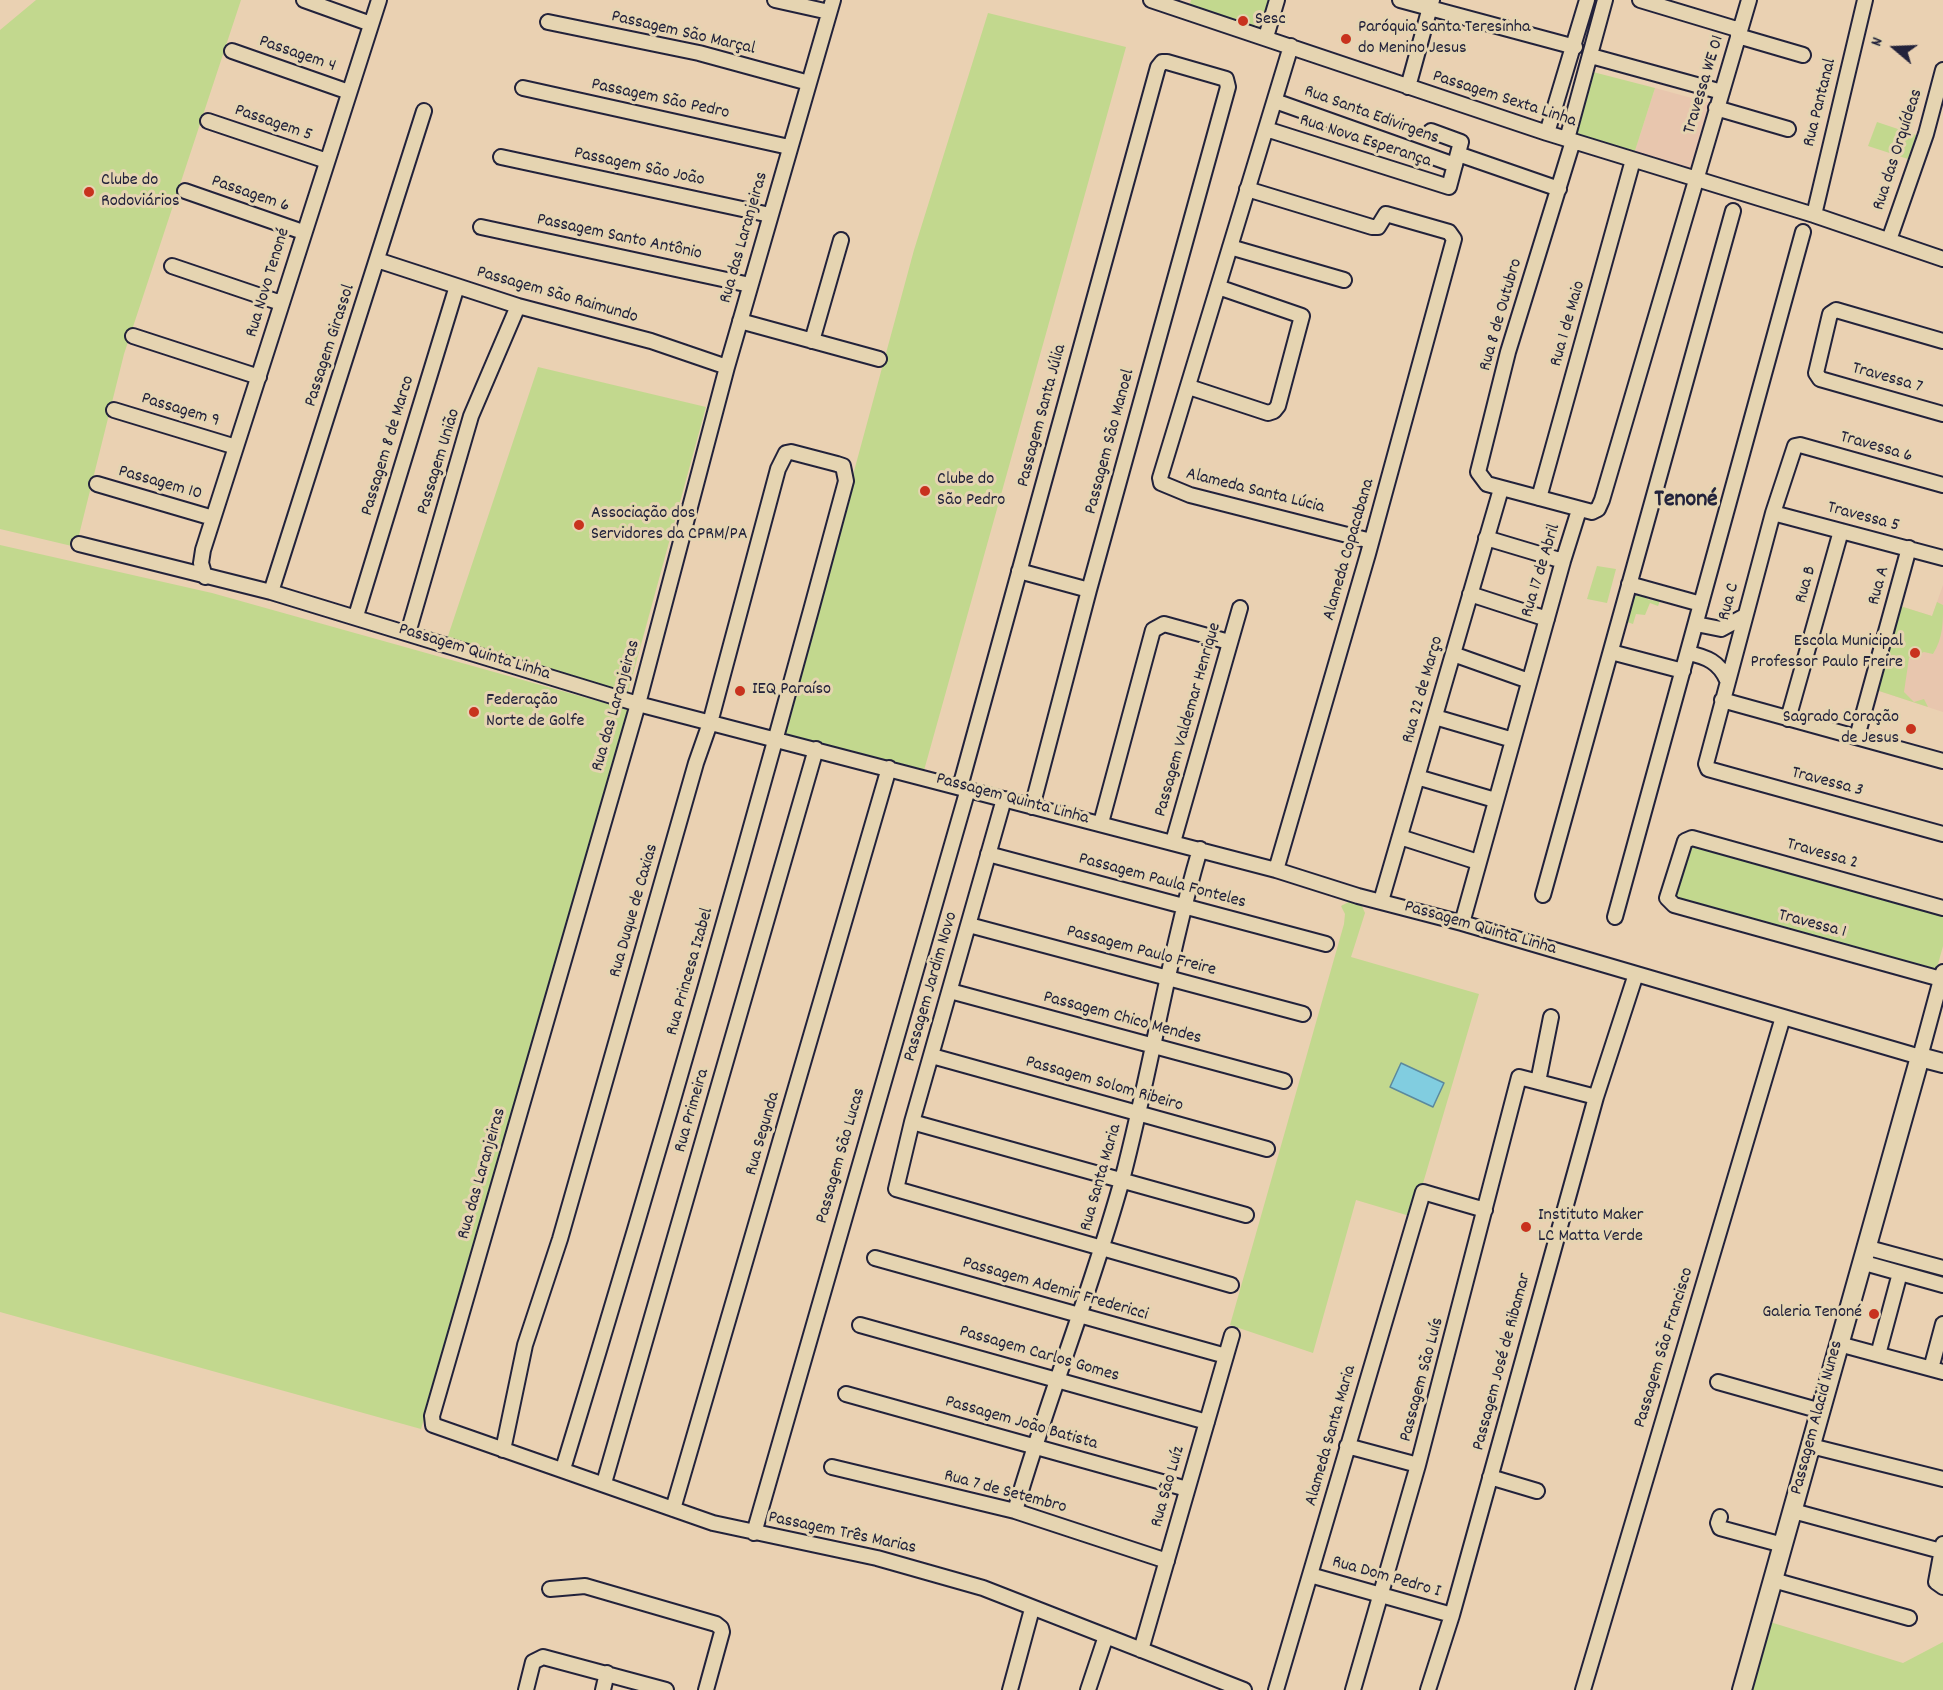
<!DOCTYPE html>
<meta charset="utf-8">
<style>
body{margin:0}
#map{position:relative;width:1943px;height:1690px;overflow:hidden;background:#ead1b2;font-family:Dekko,sans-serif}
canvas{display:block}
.north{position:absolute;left:1865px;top:18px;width:60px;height:60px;-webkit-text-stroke:4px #e5d4b1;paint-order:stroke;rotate:289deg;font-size:16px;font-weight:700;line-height:24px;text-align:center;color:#22223b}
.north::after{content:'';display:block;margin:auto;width:21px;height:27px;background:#22223b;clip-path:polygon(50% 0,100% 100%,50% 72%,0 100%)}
</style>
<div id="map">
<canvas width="1943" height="1690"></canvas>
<div class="north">N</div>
</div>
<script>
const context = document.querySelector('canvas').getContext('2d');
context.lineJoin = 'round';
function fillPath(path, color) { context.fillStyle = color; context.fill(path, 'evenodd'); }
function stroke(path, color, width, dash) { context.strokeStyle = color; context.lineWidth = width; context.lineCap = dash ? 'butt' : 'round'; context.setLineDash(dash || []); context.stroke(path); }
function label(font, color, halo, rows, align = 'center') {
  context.font = font + ' Dekko,sans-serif'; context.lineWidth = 6; context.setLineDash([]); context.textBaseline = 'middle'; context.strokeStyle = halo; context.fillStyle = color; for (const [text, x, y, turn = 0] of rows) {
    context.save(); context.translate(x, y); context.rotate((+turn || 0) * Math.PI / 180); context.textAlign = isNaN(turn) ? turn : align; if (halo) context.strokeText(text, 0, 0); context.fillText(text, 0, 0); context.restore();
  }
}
const built = new Path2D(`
 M1655 88 1710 103 1691 176 1633 157Z
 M1943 585V712L1876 690 1900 606 1932 616Z`);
const green = new Path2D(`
 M36 0H241L124 354 76 547 0 529V30Z
 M1191 0H1268L1259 32 1189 9Z
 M988 13 1126 47 923 774 783 733 914 250Z
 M1593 72 1655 88 1633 157 1574 141Z
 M1877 122 1916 135 1908 159 1868 146Z
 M538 367 706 407 627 696 446 642Z
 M0 545 212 593 637 712 421 1429 0 1312Z
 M1597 566 1616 569 1607 603 1587 599Z
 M1641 594 1649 600 1660 601 1658 606 1650 603 1645 615 1636 614 1633 624 1627 622 1634 597Z
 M1937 602 1943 605C1943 623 1943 638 1933 654L1924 652 1909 658 1904 692 1914 702 1924 699 1928 707 1876 690 1900 606 1932 616Z
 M1686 845 1943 915V946L1935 975 1670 899Z
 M1358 897 1365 913 1351 957 1479 994 1413 1217 1356 1200 1313 1353 1230 1325 1344 924 1345 914 1341 906Z
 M1770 1622 1903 1663 1943 1642V1690H1752Z`);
const water = new Path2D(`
 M1401 1063 1444 1083 1433 1107 1390 1087Z`);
const minor = new Path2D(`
 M304 0 371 24
 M775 0 829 12
 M833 0 727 367 638 704 432 1416 433 1425 713 1523 877 1558 983 1588 1244 1690
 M1151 0 1547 133 1814 215 1943 259
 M1400 0 1575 47
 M1640 0 1740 30
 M548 22 699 53 809 83
 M1738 36 1803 55
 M1266 37 1277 0
 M1291 46 1160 478 1161 483 1190 495 1371 541
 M232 51 349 92
 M1591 56 1722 92
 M1408 87 1432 0
 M523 88 789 147
 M1275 101 1455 165
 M1716 108 1788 129
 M208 121 327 161
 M1266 129 1449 187 1461 142 1431 131
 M1547 133 1587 0
 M1567 139 1605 0
 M1573 141 1508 352 1478 472 1487 484 1592 512 1598 509 1602 500 1749 0
 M1458 154 1559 189
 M501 157 770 215
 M1247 189 1372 227H1378L1386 214 1449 232 1454 239 1368 554 1276 870
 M185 191 303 232
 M1814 215 1865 0
 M481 227 750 285
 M1889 240 1926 134 1943 70
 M1230 247 1344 280
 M377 260 518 306 651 341 727 367
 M172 266 281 303
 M740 321 879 359
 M133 336 259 377
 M812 341 841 240
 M1943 341 1836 310 1830 314 1816 373 1820 379 1943 414
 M1189 387 1268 413 1274 411 1278 406 1302 316 1218 287
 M114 410 236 447
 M97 484 213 518
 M1943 485 1800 445 1795 446 1773 513 1706 764 1708 769 1943 834
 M1539 498 1633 160
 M1773 513 1943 558
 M1486 538 1563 561
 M79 544 271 592 638 704 1276 870 1358 896 1462 923 1920 1057 1943 972
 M1019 571 1089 590
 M205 577 201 563 203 550 379 0
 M1629 584 1701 604
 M271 592 424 111
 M1470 594 1547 619
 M356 616 457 286
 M1696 624 1721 629 1745 616
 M408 633 471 416 518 306
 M1611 652 1683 671
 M1688 653C1707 657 1719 662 1727 680
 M1453 654 1529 681
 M1722 700 1943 761
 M1435 717 1513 740
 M1788 719 1841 531
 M1857 737 1909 548
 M1417 777 1495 800
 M960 787 1158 67 1162 62H1167L1226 79 1228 87 1089 590 1032 807
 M1004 799 912 1122 896 1189 1231 1285
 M1101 823 1153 630 1164 624 1229 642
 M1400 837 1478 862
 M1173 842 1240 608
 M988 854 1326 944
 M1543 895 1733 211
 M1381 901 1501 489
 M1615 917 1803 232
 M1462 923 1563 561 1579 510
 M969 925 1303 1014
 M1941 979 1674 905 1667 898 1685 841 1692 838 1943 908
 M950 991 1284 1081
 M932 1056 1267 1149
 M1538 1082 1551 1017
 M912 1122 1246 1215
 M1865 1247 1943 1268
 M875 1258 1226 1356
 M1861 1262 1943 1285
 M860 1325 1207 1422
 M1839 1344 1943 1372
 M1879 1351 1900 1273
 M1932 1365 1943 1324
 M1718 1382 1821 1411
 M846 1394 1187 1489
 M1347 1446 1418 1465
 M1811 1446 1943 1479
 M503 1450 525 1345 560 1239 696 763 710 723 778 469 786 453 791 452 837 464 843 466 846 481C757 812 663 1142 563 1469
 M832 1467 1015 1511 1167 1561
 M1490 1477 1537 1491
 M604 1483 816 749
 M673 1509 889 768
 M1015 1511C1047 1400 1091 1292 1122 1180 1151 1070 1168 958 1200 849
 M1793 1511 1941 1551
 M1720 1517 1718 1523 1720 1528 1783 1545
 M754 1533 968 789
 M1943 1544 1936 1582 1943 1587
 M1310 1575 1452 1615
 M1773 1580 1909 1618
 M550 1589 585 1586 716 1624 721 1628 722 1632 706 1690
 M1141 1650 1232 1335
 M526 1690 533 1662 543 1657 666 1690
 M603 1690 607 1673
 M1010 1690 1032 1609
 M1088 1690 1106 1636
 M1276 1690 1423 1192 1485 1210
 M1353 1690 1418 1465 1519 1077 1596 1097
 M1428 1690 1452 1615 1596 1097 1636 974
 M1583 1690 1783 1017`);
const major = new Path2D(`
 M1742 1690 1920 1057 1943 1063`);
const markers = [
 [1243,21,6,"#c8321e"],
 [1346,39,6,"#c8321e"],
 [89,192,6,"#c8321e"],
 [925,491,6,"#c8321e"],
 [579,525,6,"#c8321e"],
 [1915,653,6,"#c8321e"],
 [740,691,6,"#c8321e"],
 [474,712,6,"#c8321e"],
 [1911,729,6,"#c8321e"],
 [1526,1227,6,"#c8321e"],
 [1874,1314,6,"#c8321e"]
];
const poiNames = [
 ["Sesc",1255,21],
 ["Paróquia Santa Teresinha",1358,29],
 ["do Menino Jesus",1358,50],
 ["Clube do",101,182],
 ["Rodoviários",101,203],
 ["Clube do",937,481],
 ["São Pedro",937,502],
 ["Associação dos",591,515],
 ["Servidores da CPRM/PA",591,536],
 ["Escola Municipal",1903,643,"right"],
 ["Professor Paulo Freire",1903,664,"right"],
 ["IEQ Paraíso",752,691],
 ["Federação",486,702],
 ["Norte de Golfe",486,723],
 ["Sagrado Coração",1899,719,"right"],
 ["de Jesus",1899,740,"right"],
 ["Instituto Maker",1538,1217],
 ["LC Matta Verde",1538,1238],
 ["Galeria Tenoné",1862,1314,"right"]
];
const streetNames = [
 ["Passagem São Marçal",683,34,13],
 ["Passagem 4",297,55,19],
 ["Travessa WE 01",1705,85,-73],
 ["Passagem São Pedro",660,100,12],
 ["Passagem Sexta Linha",1504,100,18],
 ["Rua Pantanal",1821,103,-76],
 ["Rua Santa Edivirgens",1371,116,20],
 ["Passagem 5",273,124,19],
 ["Rua Nova Esperança",1365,142,18],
 ["Rua das Orquídeas",1899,150,-72],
 ["Passagem São João",639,168,12],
 ["Passagem 6",250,195,19],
 ["Passagem Santo Antônio",619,238,12],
 ["Rua das Laranjeiras",745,238,-74],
 ["Rua Novo Tenoné",269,283,-73],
 ["Passagem São Raimundo",557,296,16],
 ["Rua 8 de Outubro",1502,315,-74],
 ["Rua 1 de Maio",1569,324,-74],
 ["Passagem Girassol",331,346,-72],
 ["Travessa 7",1887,379,16],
 ["Passagem 9",180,411,17],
 ["Passagem Santa Júlia",1043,416,-75],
 ["Passagem São Manoel",1111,442,-75],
 ["Passagem 8 de Marco",389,446,-73],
 ["Travessa 6",1876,448,16],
 ["Passagem União",440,462,-73],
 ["Passagem 10",160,484,16],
 ["Alameda Santa Lúcia",1255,492,14],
 ["Travessa 5",1863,518,15],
 ["Alameda Copacabana",1350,550,-74],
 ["Rua 17 de Abril",1542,571,-73],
 ["Rua B",1807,585,-74],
 ["Rua A",1880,586,-75],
 ["Rua C",1730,602,-75],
 ["Passagem Quinta Linha",474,653,17],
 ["Rua 22 de Março",1424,690,-74],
 ["Rua das Laranjeiras",617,706,-74],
 ["Passagem Valdemar Henrique",1189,720,-74],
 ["Travessa 3",1827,783,15],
 ["Passagem Quinta Linha",1012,800,15],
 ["Travessa 2",1822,855,16],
 ["Passagem Paula Fonteles",1162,882,15],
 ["Rua Duque de Caxias",635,911,-74],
 ["Travessa 1",1812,925,15],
 ["Passagem Quinta Linha",1480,929,16],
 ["Passagem Paulo Freire",1141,952,15],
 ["Rua Princesa Izabel",691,972,-74],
 ["Passagem Jardim Novo",932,987,-74],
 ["Passagem Chico Mendes",1122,1019,15],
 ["Passagem Solom Ribeiro",1104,1085,16],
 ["Rua Primeira",693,1111,-74],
 ["Rua Segunda",764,1134,-74],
 ["Passagem São Lucas",842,1156,-74],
 ["Rua das Laranjeiras",483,1174,-74],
 ["Rua Santa Maria",1102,1178,-74],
 ["Passagem Ademir Fredericci",1055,1290,16],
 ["Passagem São Francisco",1665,1348,-73],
 ["Passagem Carlos Gomes",1039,1355,16],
 ["Passagem José de Ribamar",1503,1362,-75],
 ["Passagem São Luís",1423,1380,-75],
 ["Passagem Alacid Nunes",1818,1418,-75],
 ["Passagem João Batista",1021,1424,16],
 ["Alameda Santa Maria",1332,1436,-74],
 ["Rua São Luíz",1169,1487,-74],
 ["Rua 7 de Setembro",1005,1493,15],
 ["Passagem Três Marias",842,1534,12],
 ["Rua Dom Pedro I",1386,1578,16]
];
const districtNames = [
 ["Tenoné",1686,502]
];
fillPath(built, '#e8c6ae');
fillPath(green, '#c2d88e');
fillPath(water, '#81cde0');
stroke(water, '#5b899e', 1.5);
stroke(minor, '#22223b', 18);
stroke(major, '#22223b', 22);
stroke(minor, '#e5d4b1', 14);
stroke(major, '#e5d4b1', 18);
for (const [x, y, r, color] of markers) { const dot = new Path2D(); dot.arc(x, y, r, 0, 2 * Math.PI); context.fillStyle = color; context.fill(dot); stroke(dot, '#e5d4b1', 2); }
label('18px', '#22223b', '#e5d4b1', poiNames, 'left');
label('18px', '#22223b', '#e5d4b1', streetNames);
label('bold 24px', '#22223b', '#e5d4b1', districtNames);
</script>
